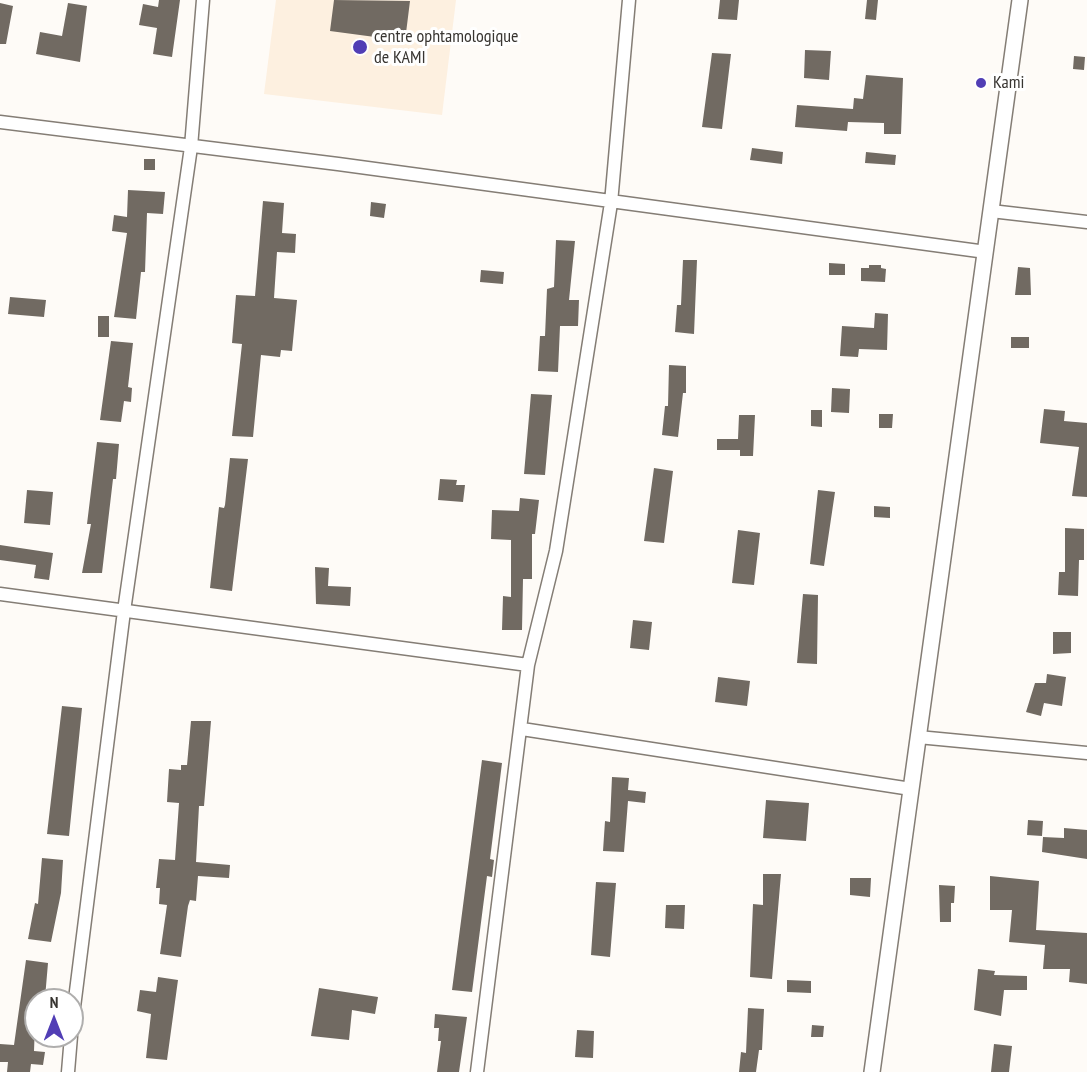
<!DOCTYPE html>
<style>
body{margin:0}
#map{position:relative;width:1087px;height:1072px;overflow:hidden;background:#fefbf7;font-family:"PT Sans Narrow",sans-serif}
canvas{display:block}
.north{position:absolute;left:24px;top:988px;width:60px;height:60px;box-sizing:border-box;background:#fff;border:2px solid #afaead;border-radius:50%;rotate:0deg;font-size:16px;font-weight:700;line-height:24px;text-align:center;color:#383531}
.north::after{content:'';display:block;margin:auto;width:21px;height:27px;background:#513eb5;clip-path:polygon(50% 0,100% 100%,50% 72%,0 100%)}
</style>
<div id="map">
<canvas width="1087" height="1072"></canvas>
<div class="north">N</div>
</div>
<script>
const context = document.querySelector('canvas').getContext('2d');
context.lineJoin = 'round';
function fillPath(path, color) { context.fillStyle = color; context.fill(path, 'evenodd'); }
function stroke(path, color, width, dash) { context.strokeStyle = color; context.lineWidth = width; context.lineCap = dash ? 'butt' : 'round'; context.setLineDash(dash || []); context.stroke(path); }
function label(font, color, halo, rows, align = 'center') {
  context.font = font + ' "PT Sans Narrow",sans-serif'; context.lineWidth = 6; context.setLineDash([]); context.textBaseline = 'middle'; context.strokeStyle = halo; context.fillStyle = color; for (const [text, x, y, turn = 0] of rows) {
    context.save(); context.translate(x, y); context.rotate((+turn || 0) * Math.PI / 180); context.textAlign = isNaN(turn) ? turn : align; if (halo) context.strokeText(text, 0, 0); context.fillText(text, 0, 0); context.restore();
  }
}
const built = new Path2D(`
 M276 0H456L442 115 264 94Z`);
const building = new Path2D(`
 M159 0H180L172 57 153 54 157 28 139 25 143 4 158 7Z
 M334 0 410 1 405 41 330 31Z
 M720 0H739L737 20 718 19Z
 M867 0H878L876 20 865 19Z
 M0 3 13 6 6 44H0Z
 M68 3 87 6 80 62 36 54 40 32 62 36Z
 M805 50 831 51 829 80 804 78Z
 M712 53 731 54 722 129 702 127Z
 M1074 56 1085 57 1084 70 1073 69Z
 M866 75 903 78 901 134H884V123L848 122 847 131 795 127 797 105 853 109 854 98 863 99Z
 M752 148 783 152 782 164 750 160Z
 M866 152 896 155 895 165 865 163Z
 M144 159H155V170H144Z
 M128 190 165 192 163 214 147 213 145 272H141L136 319 114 317 127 233 112 231 114 215 127 217Z
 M263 201 284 203 282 233 296 234 295 253 277 252 274 298 297 300 292 351 281 350 280 357 261 355 253 437 232 436 242 344 232 343 236 295 255 296Z
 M371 202 386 204 384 218 370 216Z
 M556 240 575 241 569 300H579L578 326H560L558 372 538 371 540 336H545L547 289 554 287Z
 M683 260H697L694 334 675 332 677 305H681Z
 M829 263 845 264V275H829Z
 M869 265H881V268L886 269 885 282 861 281V268H869Z
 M1018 267 1030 268 1031 295H1015Z
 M481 270 504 272 503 284 480 282Z
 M10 297 46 300 44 317 8 314Z
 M875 313 888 314 887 350 859 349 858 357 840 356 842 326 874 328Z
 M98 316H109V337H98Z
 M1011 337H1029V348H1011Z
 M111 341 133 343 128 387 132 388 131 402 124 401 121 422 100 420Z
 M669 365 686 366V393H683L678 437 662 435 665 406H668Z
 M832 388 850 389 849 413 831 412Z
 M531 394 552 395 545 475 524 474Z
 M1044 409 1065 411 1064 421 1087 423V497L1072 496 1079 447 1040 443Z
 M811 410H822V427L811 426Z
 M879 414H893L892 428H879Z
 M739 415H755L753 456H740V450H717V439H738Z
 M97 442 119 444 116 479H113L102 573H82L91 524H87Z
 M230 458 248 459 232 591 210 588 219 507 224 508 225 505Z
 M654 468 673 471 664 543 644 541Z
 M440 479 457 480 456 485H465L463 502 438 500Z
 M27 490 53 492 50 525 24 523Z
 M818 490 835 492 824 566 810 564Z
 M520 498 539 500 535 534H532V579H523L522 630H502L503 596 511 597V540L491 539 492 510 519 511Z
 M874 506 890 507V518L874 517Z
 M1065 528 1084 529V560H1079L1078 596 1058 595 1059 572H1065Z
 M738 530 760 533 754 585 732 583Z
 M0 545 53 553 49 580 34 578 36 565 0 560Z
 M315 567 329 568 328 586 351 587 350 606 316 604Z
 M803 594 818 595 817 664 797 663Z
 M633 620 652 622 649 650 630 648Z
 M1053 632H1071V653L1053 654Z
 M1047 674 1066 677 1062 706 1044 703 1041 716 1026 712 1035 683H1046Z
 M718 677 750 681 747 706 715 702Z
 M62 706 82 708 69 836 47 834Z
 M191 721H211L204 806H199L196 862 230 865 229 878 198 876 196 901 190 900 188 906 181 957 160 954 167 905 159 904 160 888H156L159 859 175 860 179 803 167 802 169 769 181 770V765H187Z
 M482 760 502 763 490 859 494 860 492 877 487 876 472 992 452 990Z
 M612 777 629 778 628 790 646 792 645 803 628 801 624 852 603 851 605 821 610 822Z
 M766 800 809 803 806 841 763 838Z
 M1028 820 1043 821 1042 836 1027 835Z
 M1064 828 1087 830V859L1042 852 1043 837 1064 838Z
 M42 858 63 860 61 893 51 942 28 939 35 903 38 904Z
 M763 874H781L772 979 750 977 753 904 763 905Z
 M990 876 1039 881 1036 930 1087 933V984L1069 982 1070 969H1043L1045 945 1009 942 1012 910H990Z
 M850 878H871L870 897 850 895Z
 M596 882 616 883 610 957 591 955Z
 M939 885 955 886 954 903H951V922H940Z
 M666 905H685L684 929 665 928Z
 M26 960 48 963 45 998 36 997 34 1051 45 1052 43 1065 31 1064 30 1072H7L8 1062H0V1044L14 1045Z
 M978 969 995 971 994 975 1027 976V990H1004L1001 1016 974 1010Z
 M158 977 178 980 167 1060 146 1058 151 1014 137 1011 140 990 156 992Z
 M787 980 811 981V993L787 992Z
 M319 988 378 997 375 1014 352 1010 349 1040 311 1036Z
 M748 1008 764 1009 762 1050H759L756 1072H739L741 1052 746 1053Z
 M435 1014 467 1017 459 1072H437L441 1041H438L439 1028H434Z
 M812 1025 824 1026 823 1037H811Z
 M577 1030 594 1031 593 1058 575 1057Z
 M994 1044 1012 1046 1009 1072H991Z`);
const minor = new Path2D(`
 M0 122 338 164 986 252
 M991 211 1087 222
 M0 594 528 665
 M522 729 911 789
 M918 737 1087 753
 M72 1023 124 611 191 147 203 0
 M68 1072 71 1036
 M477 1072 528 665 556 551 611 203 629 0`);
const tertiary = new Path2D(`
 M872 1072 1020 0`);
const markers = [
 [360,47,8,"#513eb5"],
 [981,83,6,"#513eb5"]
];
const poiNames = [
 ["centre ophtamologique",374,37],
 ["de KAMI",374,58],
 ["Kami",993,83]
];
fillPath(built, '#fdf0e0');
fillPath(building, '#716a62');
stroke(minor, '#847d75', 15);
stroke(tertiary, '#847d75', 18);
stroke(minor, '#fff', 12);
stroke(tertiary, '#fff', 15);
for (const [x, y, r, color] of markers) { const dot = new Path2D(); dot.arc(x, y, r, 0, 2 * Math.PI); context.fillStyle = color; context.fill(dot); stroke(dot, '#fff', 2); }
label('18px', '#383531', '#fff', poiNames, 'left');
</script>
